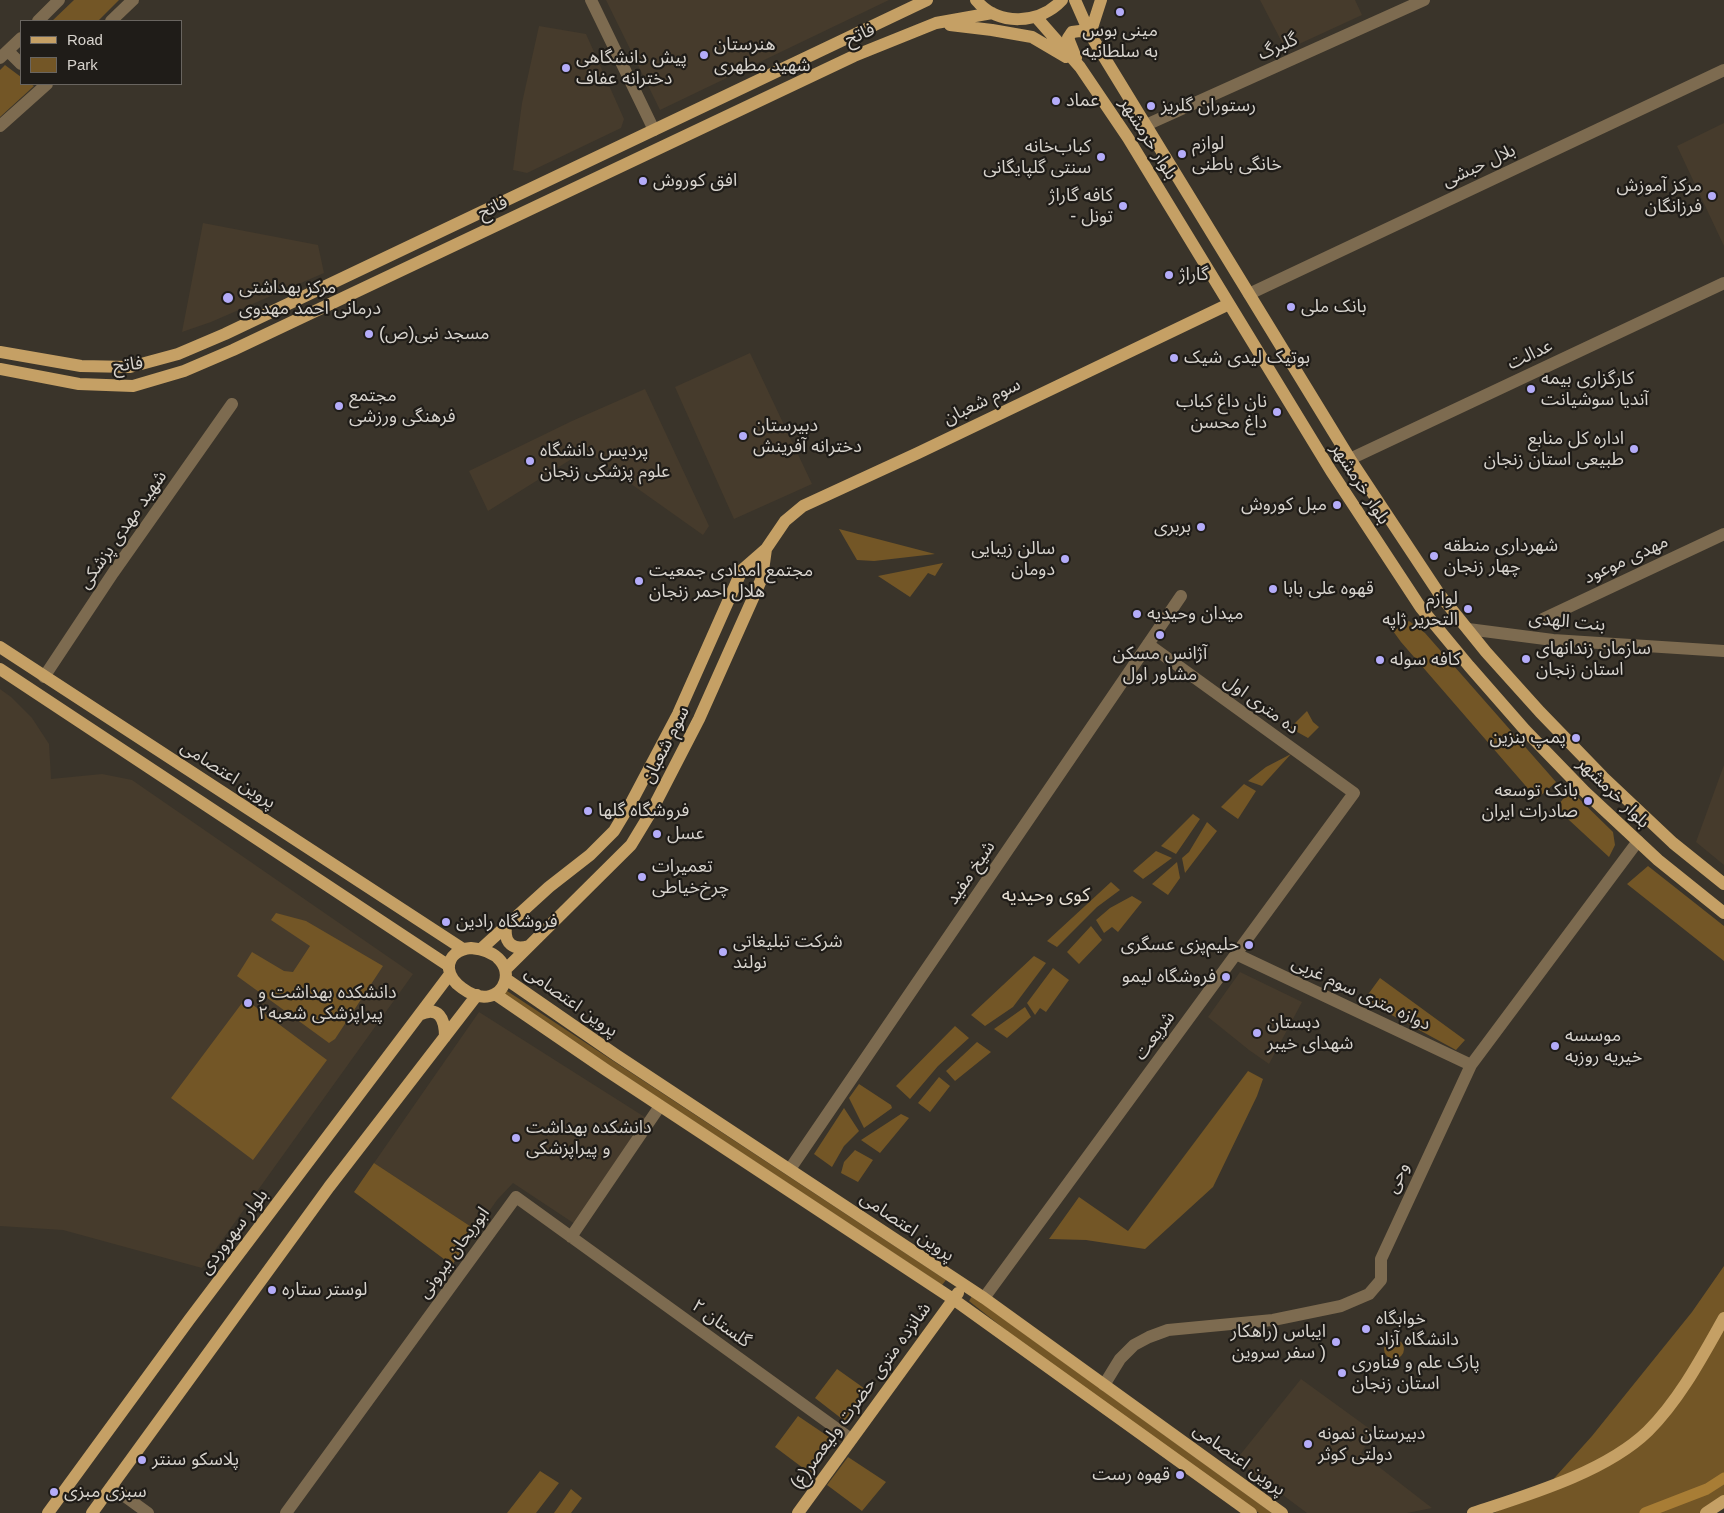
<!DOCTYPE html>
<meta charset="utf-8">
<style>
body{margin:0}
#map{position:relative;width:1724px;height:1513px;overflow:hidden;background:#3a342a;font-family:Helvetica,sans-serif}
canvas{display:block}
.legend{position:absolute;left:20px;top:20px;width:162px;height:65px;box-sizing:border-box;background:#1f1c18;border:1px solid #696560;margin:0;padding:6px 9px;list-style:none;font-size:15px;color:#d7d3cd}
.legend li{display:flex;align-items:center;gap:10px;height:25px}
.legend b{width:25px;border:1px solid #696560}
</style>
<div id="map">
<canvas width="1724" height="1513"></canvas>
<ul class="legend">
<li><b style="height:6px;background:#c5a065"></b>Road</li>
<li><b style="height:14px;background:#735626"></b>Park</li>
</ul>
</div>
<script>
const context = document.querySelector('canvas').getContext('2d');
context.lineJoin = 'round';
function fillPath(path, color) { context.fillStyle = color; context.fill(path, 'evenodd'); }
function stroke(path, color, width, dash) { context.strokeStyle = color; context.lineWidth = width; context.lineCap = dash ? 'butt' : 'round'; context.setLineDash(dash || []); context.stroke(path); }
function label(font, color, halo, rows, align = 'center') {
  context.font = font + ' Helvetica,"Noto Sans Arabic",sans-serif'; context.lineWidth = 4.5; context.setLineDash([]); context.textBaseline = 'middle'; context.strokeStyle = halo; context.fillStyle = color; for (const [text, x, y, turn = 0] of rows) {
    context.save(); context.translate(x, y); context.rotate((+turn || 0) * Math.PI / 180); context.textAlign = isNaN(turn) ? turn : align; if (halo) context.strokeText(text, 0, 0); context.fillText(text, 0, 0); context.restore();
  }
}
const built = new Path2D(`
 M606 0H889L660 110Z
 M1260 0H1355L1362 15 1286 50Z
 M539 26 586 34 624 119 621 128 527 173 513 170 522 103Z
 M1724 123V246L1677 146Z
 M203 223 318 245 324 273 211 322 182 332Z
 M750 353 812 484 734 519 675 387Z
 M645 389 709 526 703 535 617 474 586 450 488 511 469 471 572 421Z
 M0 689 11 697 32 718 49 744 51 779 102 774 132 780 413 974 202 1268 63 1230 0 1226Z
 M1724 765V865L1696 842Z
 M1240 972 1302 1002 1269 1064 1249 1050 1208 1017Z
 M479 1012 651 1121 578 1226 513 1183 497 1200 476 1230 374 1163Z
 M1301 1379 1374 1432 1361 1453 1432 1508 1407 1513H1307L1236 1460Z`);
const green = new Path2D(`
 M74 0H119L98 21H52Z
 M5 65 21 77V84H31L34 86 0 117V70Z
 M839 529 935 554 874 561 857 560Z
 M943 563 935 576 928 573 910 597 878 576Z
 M1409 621 1425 633 1556 782 1537 799 1401 642 1393 631Z
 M1307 711 1313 722 1319 727 1308 738 1290 728Z
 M1291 754 1262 786 1248 781 1266 767Z
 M1244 784 1256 791 1238 819 1221 807Z
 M1570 790 1613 832 1615 845 1609 857 1556 808Z
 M1193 814 1200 819 1176 854 1161 846Z
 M1207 822 1217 831 1185 873 1182 858 1189 852Z
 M1156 851 1172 858 1143 879 1133 871Z
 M1177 862 1180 878 1168 895 1152 884Z
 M1648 866 1724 926V961L1627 884Z
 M1111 882 1120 890 1097 907 1057 947 1047 941Z
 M1132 896 1142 902 1118 932 1112 927 1104 933 1096 920 1110 908Z
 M276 913 306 921 383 966 335 1039 329 1043 237 976 252 952 284 971 293 972 310 946 271 920Z
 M1091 926 1102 940 1079 964 1067 952Z
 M1034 956 1046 963 1013 1007 985 1026 971 1015Z
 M1053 968 1069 980 1046 1012 1040 1008 1035 1015 1027 1003Z
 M1380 978 1465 1040 1456 1050 1364 1000Z
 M504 989 946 1280 942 1285 500 993Z
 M245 999 327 1060 253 1160 171 1098Z
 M1025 1007 1031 1017 1007 1038 994 1029Z
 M955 1026 969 1038 938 1066 910 1099 896 1086Z
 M977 1042 991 1052 955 1081 946 1071Z
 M1248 1071 1263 1079 1257 1096 1213 1187 1145 1249 1086 1240 1049 1239 1079 1197 1128 1231Z
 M939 1077 950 1086 930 1112 918 1103Z
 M859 1084 891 1105 892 1108 864 1128 849 1098Z
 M844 1108 859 1131 844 1146 832 1167 814 1154Z
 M901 1114 909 1118 880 1153 861 1140Z
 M855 1150 873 1160 858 1182 841 1173 844 1162Z
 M374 1163 476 1230 452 1265 354 1192Z
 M1724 1266V1496L1704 1513H1494L1549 1484 1592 1436 1692 1312Z
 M972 1296 1272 1513H1259L1012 1335 969 1301Z
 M1384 1349a10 10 0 1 1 20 0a10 10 0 1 1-20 0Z
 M837 1369 868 1391 846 1422 815 1398Z
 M798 1416 835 1441 811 1474 775 1447Z
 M848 1457 886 1482 862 1511 827 1485Z
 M540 1471 559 1483 536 1513H507Z
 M571 1489 582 1498 571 1513H554Z`);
const canal = new Path2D(`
 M1645 1513 1707 1489 1724 1478`);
const minor = new Path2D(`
 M591 0 654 130
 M38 21 59 0
 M111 21 133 0
 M8 51 21 64
 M0 58 21 38
 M1146 125 1424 0
 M0 126 47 84
 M1249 294 1724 70
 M1350 459 1724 283
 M1543 619 1724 534
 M1468 629 1553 640 1724 651
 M44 677 113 573 232 404
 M1236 954 1471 1065
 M790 1169 1181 596
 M571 1237 660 1106
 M984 1298 1354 793 1148 644
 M1104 1385 1120 1359 1134 1345 1149 1337 1168 1330 1273 1320 1341 1306 1369 1294 1381 1280V1259L1471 1065 1638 841
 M112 1487 148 1513
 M286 1513 516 1197 851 1439`);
const major = new Path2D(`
 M976 0C998 27 1040 24 1062 0
 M1075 0 1090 34 1350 459 1440 595 1486 652 1540 712 1603 777 1673 843 1724 884
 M1036 17 1080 67 1128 138 1331 471 1421 608 1469 666 1525 730 1585 792 1658 860 1724 913
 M950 25 992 30 1032 37 1066 57
 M1076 58 1068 38 1072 32 1080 31 1090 34 1101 0
 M0 352 81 366 130 367 178 354 225 334 927 0
 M0 369 79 384 133 386 184 371 233 350 854 56 936 23 992 13
 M0 647 463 949
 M0 669 449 966
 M506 927C504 943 513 951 529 946
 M471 948C530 953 505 1020 462 988 455 983 450 978 449 969 448 956 459 949 471 948Z
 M481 949 549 887 590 855 614 831 632 801 678 714 742 570 766 549 785 521 803 506 918 453 1229 304
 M506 969 631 845 651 812 699 719 762 578 766 549
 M506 979 616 1055 984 1298 1282 1513
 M495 994 606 1070 953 1299 1251 1513
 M419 1015C439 1005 445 1019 445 1037
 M48 1513 189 1320 450 974
 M92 1513 329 1187 477 995
 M798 1513 958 1293
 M1473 1513C1528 1495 1606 1472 1648 1431 1680 1399 1702 1357 1724 1318
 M1706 1513 1724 1501`);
const markers = [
 [1120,12,5,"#b4acf9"],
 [704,55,5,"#b4acf9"],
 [566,68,5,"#b4acf9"],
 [1056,101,5,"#b4acf9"],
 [1151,106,5,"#b4acf9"],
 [1182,154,5,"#b4acf9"],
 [1101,157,5,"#b4acf9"],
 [643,181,5,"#b4acf9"],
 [1712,196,5,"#b4acf9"],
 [1123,206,5,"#b4acf9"],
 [1169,275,5,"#b4acf9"],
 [228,298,6,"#b4acf9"],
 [1291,307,5,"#b4acf9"],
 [369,334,5,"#b4acf9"],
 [1174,358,5,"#b4acf9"],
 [1531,389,5,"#b4acf9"],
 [339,406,5,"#b4acf9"],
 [1277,412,5,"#b4acf9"],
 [743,436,5,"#b4acf9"],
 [1634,449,5,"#b4acf9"],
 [530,461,5,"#b4acf9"],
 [1337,505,5,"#b4acf9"],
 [1201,527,5,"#b4acf9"],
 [1434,556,5,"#b4acf9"],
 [1065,559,5,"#b4acf9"],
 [639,581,5,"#b4acf9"],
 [1273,589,5,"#b4acf9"],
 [1468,609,5,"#b4acf9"],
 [1137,614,5,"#b4acf9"],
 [1160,635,5,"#b4acf9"],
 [1526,659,5,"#b4acf9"],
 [1380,660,5,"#b4acf9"],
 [1576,738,5,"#b4acf9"],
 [1588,801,5,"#b4acf9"],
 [588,811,5,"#b4acf9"],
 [657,834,5,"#b4acf9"],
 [642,877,5,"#b4acf9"],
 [446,922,5,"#b4acf9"],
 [1249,945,5,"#b4acf9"],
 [723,952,5,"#b4acf9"],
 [1226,977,5,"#b4acf9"],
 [248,1003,5,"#b4acf9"],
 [1257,1033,5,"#b4acf9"],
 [1555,1046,5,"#b4acf9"],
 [516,1138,5,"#b4acf9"],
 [272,1290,5,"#b4acf9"],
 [1366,1329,5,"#b4acf9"],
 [1336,1342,5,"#b4acf9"],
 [1342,1373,5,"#b4acf9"],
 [1308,1444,5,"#b4acf9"],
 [142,1460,5,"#b4acf9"],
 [1180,1475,5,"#b4acf9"],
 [54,1492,5,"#b4acf9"]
];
const poiNames = [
 ["مینی بوس",1120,31,"center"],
 ["به سلطانیه",1120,52,"center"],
 ["هنرستان",714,45],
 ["شهید مطهری",714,66],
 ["پیش دانشگاهی",576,58],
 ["دخترانه عفاف",576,79],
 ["عماد",1066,101],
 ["رستوران گلریز",1161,106],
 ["لوازم",1192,144],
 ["خانگی باطنی",1192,165],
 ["کباب‌خانه",1091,147,"right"],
 ["سنتی گلپایگانی",1091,168,"right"],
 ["افق کوروش",653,181],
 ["مرکز آموزش",1702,186,"right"],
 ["فرزانگان",1702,207,"right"],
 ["کافه گاراژ",1113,196,"right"],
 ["- تونل",1113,217,"right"],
 ["گاراژ",1179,275],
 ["مرکز بهداشتی",239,288],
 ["درمانی احمد مهدوی",239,309],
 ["بانک ملی",1301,307],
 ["مسجد نبی(ص)",379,334],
 ["بوتیک لیدی شیک",1184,358],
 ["کارگزاری بیمه",1541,379],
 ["آندیا سوشیانت",1541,400],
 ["مجتمع",349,396],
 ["فرهنگی ورزشی",349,417],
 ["نان داغ کباب",1267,402,"right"],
 ["داغ محسن",1267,423,"right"],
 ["دبیرستان",753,426],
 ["دخترانه آفرینش",753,447],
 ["اداره کل منابع",1624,439,"right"],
 ["طبیعی استان زنجان",1624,460,"right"],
 ["پردیس دانشگاه",540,451],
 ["علوم پزشکى زنجان",540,472],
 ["مبل کوروش",1327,505,"right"],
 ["بربری",1191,527,"right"],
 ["شهرداری منطقه",1444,546],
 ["چهار زنجان",1444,567],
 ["سالن زیبایی",1055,549,"right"],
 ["دومان",1055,570,"right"],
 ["مجتمع امدادی جمعیت",649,571],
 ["هلال احمر زنجان",649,592],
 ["قهوه علی بابا",1283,589],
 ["لوازم",1458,599,"right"],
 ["التحریر ژاپه",1458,620,"right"],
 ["میدان وحیدیه",1147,614],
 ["سازمان زندانهای",1536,649],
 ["استان زنجان",1536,670],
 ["آژانس مسکن",1160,654,"center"],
 ["مشاور اول",1160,675,"center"],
 ["کافه سوله",1390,660],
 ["پمپ بنزین",1566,738,"right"],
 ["بانک توسعه",1578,791,"right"],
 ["صادرات ایران",1578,812,"right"],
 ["فروشگاه گلها",598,811],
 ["عسل",667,834],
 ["تعمیرات",652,867],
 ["چرخ‌خیاطی",652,888],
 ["فروشگاه رادین",456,922],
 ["شرکت تبلیغاتی",733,942],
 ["نولند",733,963],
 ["حلیم‌پزی عسگری",1239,945,"right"],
 ["فروشگاه لیمو",1216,977,"right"],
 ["دانشکده بهداشت و",258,993],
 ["پیراپزشکى شعبه۲",258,1014],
 ["دبستان",1267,1023],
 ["شهدای خیبر",1267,1044],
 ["موسسه",1565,1036],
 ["خیریه روزبه",1565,1057],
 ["دانشکده بهداشت",526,1128],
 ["و پیراپزشکی",526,1149],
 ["لوستر ستاره",282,1290],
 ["خوابگاه",1376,1319],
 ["دانشگاه آزاد",1376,1340],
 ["ایباس (راهکار",1326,1332,"right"],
 ["سفر سروین )",1326,1353,"right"],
 ["پارک علم و فناوری",1352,1363],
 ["استان زنجان",1352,1384],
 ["دبیرستان نمونه",1318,1434],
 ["دولتی کوثر",1318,1455],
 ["پلاسکو سنتر",152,1460],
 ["قهوه رست",1170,1475,"right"],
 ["سبزی مبزی",64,1492]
];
const streetNames = [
 ["فاتح",860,35,-23],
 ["گلبرگ",1278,47,-24],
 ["بلوار خرمشهر",1148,139,58],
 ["بلال حبشی",1479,166,-25],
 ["فاتح",493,208,-25],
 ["عدالت",1530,355,-25],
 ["فاتح",128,365,-6],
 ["سوم شعبان",982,402,-26],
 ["بلوار خرمشهر",1360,484,57],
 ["شهید مهدی پزشکی",123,530,-55],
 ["مهدی موعود",1626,560,-25],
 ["بنت الهدی",1567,622,5],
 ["ده متری اول",1261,705,36],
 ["سوم شعبان",666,745,-63],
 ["پروین اعتصامی",228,775,33],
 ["بلوار خرمشهر",1613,793,44],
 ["شیخ مفید",971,873,-56],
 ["دوازه متری سوم غربی",1361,994,25],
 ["پروین اعتصامی",571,1002,35],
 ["شریعت",1155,1036,-54],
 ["وحی",1398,1178,-65],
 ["پروین اعتصامی",907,1227,34],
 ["بلوار سهروردی",234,1232,-53],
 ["ابوریحان بیرونی",454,1253,-54],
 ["گلستان ۲",721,1324,36],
 ["شانزده متری حضرت ولیعصر(ع)",861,1396,-54],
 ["پروین اعتصامی",1239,1460,36]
];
const neighbourhoodNames = [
 ["کوی وحیدیه",1046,896]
];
fillPath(built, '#463b2c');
fillPath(green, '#735626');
stroke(canal, '#a87d35', 11);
stroke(minor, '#7d6b50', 12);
stroke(major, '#c5a065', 12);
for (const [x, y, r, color] of markers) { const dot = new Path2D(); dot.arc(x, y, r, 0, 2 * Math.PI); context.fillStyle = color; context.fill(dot); stroke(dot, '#1f1c18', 2); }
label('18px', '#d7d3cd', '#1f1c18', poiNames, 'left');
label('18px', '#d7d3cd', '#1f1c18', streetNames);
label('19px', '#e7dfd3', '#1f1c18', neighbourhoodNames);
</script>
